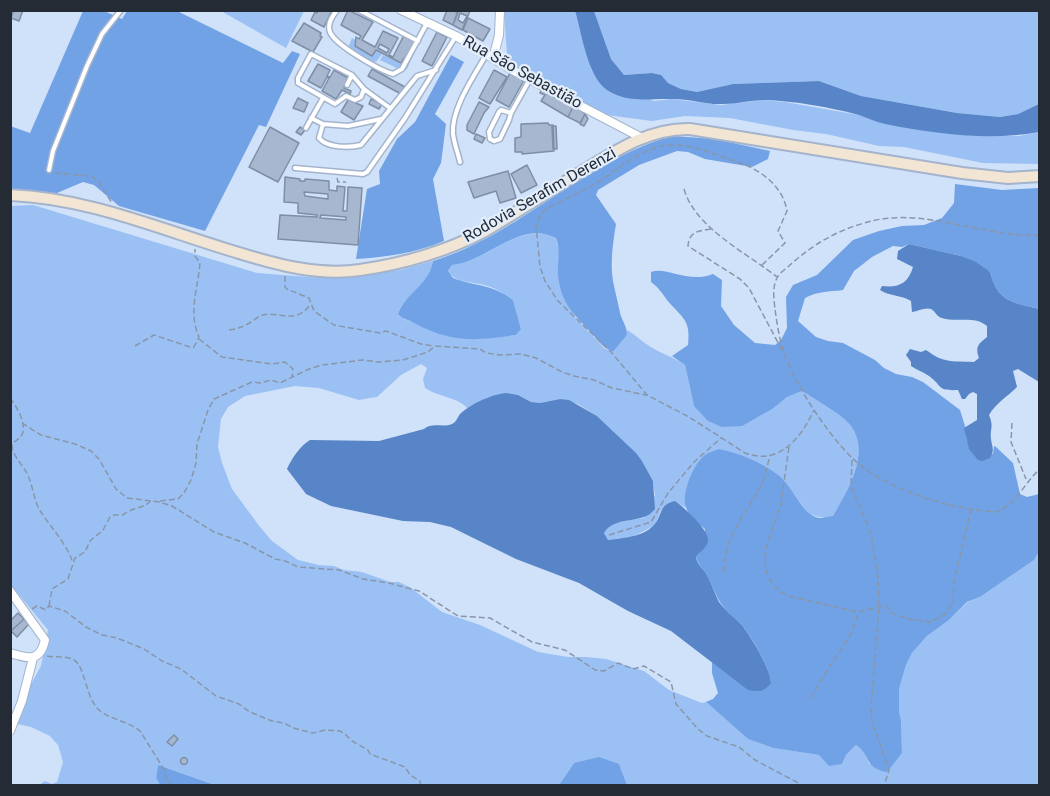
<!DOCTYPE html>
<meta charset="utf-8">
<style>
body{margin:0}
#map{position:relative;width:1050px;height:796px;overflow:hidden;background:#d0e1fa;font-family:Roboto,sans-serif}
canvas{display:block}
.frame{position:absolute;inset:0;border:12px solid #242b34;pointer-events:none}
</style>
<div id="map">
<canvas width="1050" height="796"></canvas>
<div class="frame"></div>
</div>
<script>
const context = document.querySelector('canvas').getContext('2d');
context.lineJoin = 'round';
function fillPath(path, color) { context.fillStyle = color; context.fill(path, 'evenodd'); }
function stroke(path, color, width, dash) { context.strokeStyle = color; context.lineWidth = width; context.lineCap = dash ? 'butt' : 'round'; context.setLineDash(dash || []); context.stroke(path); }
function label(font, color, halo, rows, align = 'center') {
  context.font = font + ' Roboto,sans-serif'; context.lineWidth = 4.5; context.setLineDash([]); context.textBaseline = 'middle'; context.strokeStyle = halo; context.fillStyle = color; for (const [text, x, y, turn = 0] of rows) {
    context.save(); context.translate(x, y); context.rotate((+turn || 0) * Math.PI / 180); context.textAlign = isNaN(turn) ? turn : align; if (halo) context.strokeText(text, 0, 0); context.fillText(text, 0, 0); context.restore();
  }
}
const green = new Path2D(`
 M221 11H304L286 48Z
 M504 11H575L592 71 654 101 672 99 721 105 762 100 785 102 859 115 882 123 918 129 975 136H1019L1039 132V164L983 163 904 147 879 146 826 134 793 130 730 118 685 116 652 121 607 115 534 76 513 69 507 55Z
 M594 11H1039V104L1018 114 1000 117 957 113 861 96 819 81 733 84 697 92 681 89 668 83 660 75 652 73 624 75 611 59Z
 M352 38 382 54 377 61 372 63 348 48Z
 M383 55 405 65 410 56 412 58 407 69 403 71 380 60Z
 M33 205 257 273 321 278 347 277 400 270 433 261C429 285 406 292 398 314 403 320 408 320 415 323 450 342 477 340 516 335L521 329 513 300C505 294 497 289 488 286 473 281 458 284 448 272L452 265C487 262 520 220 556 238L559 252 558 271 575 317 604 348 613 352 627 335V330C636 335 642 342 651 347 662 354 674 357 685 365L694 406 758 417 787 397 802 391C814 399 843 415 851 426 871 454 847 491 833 516 814 519 810 516 799 501L685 495 686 508 675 501 661 510 655 525 644 531 632 537 608 540 604 533C613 519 629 521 644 518L655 495 653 481 642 461 613 431 597 416 578 404 560 399 540 403 531 402 518 395 488 397 468 409C459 397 438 397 425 388L423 379 427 368 421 364 401 375 377 397 370 398 359 400 319 388 295 386 245 396 228 407 221 419 218 447 222 463 232 489 260 527 272 541 298 560 319 565 334 566 344 570 362 572 390 582H399L411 588 442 612 480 625 538 652 568 657H586L606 659 644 671 669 690 702 703 706 702 748 739 773 748 819 755 842 764 846 755 856 745 863 749 869 764 902 753 901 720 899 711V689L906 665 912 653 927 636 949 620 968 602 980 597 1034 560 1039 552V785H627L619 764 574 763 559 785H215L158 765 156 778 160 785H39L45 781 52 784 57 782 63 762 58 745 50 736 31 727 13 723 24 697 41 666 48 630 11 585 10 206Z`);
const forest = new Path2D(`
 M83 11H104L122 19 127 11H177L283 63 292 51 300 54 266 127 259 125 205 231 119 206 94 185 83 182 57 193 11 191 10 126 30 133Z
 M451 55 464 62 435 114 446 124 441 163 433 179 444 241C415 253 388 257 356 259L367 189 380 184 379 171 397 139 415 122Z
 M672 136 715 139 770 151 768 159 752 167 705 159 688 152 677 151 639 165 598 190 596 195 616 224C613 242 610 263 613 281 615 292 618 302 620 313 622 321 627 326 627 335L613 352C603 347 599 342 592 334 574 314 561 304 558 275 557 262 561 251 556 238 520 219 487 262 452 265L448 271 453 278C476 287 491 283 513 300L521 329 516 335C476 341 451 343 414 323 408 319 403 320 398 314 406 292 429 285 433 261 519 235 585 160 672 136Z
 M955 184 1002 190 1039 188V309C1013 302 998 303 990 272L961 256 909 244 902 247 893 246 872 257 854 271 843 290C828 292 818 291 805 298L798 321 816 337 828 341 843 343 875 360 884 368 896 374 912 377 923 382 960 410 965 426 967 441 993 454 994 446 996 447 1013 463 1020 494 1027 497 1039 494V552L1034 560 980 597 967 602 949 620 927 636 912 653 906 665 899 689V711L901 720 902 753 887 772C863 768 871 754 856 745L846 755 842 764 829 766 819 755 773 748 748 739 706 702 713 699 718 693 712 673V662L729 675 771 683C771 669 751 636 742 625 734 617 726 611 720 602 714 592 711 581 705 572 701 566 698 564 696 557L700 552 705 529C698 523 688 516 686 507 681 493 694 463 705 455 709 452 715 451 719 449 739 453 761 462 778 475 792 485 802 515 819 518 823 518 829 516 833 516 847 491 871 454 851 426 843 415 814 399 802 391L787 397 772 409 742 426 722 427 708 421 694 406 685 365 672 356 688 345C691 319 682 318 667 300 662 293 659 288 651 282V272C667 266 687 284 713 274L722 280 721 306 734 325 755 343 775 345 781 340 787 328 786 297 793 285 817 275 853 240 879 231 902 226 924 225 942 218 954 203Z
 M599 757 619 764 627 785H559L574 763Z
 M158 765 215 785H160L156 778Z`);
const water = new Path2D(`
 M575 11H594L611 59 624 75 652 73 661 75 668 83 681 89 697 92 733 84 819 81 861 96 957 113 1000 117 1018 114 1039 104V132C989 141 935 134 885 124 876 122 868 118 859 115 829 107 795 101 764 100 751 100 737 104 723 104 707 105 690 99 673 99 649 98 629 104 607 90 587 76 582 33 575 11Z
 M909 244 961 256 976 262 990 272C998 303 1013 302 1039 309V382L1018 369 1013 371 1017 387C1007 397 996 403 989 415 994 427 990 428 991 439 992 448 995 449 990 458L982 461 978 460 969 449 964 428 977 420V394L973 392 969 394 965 399H962L958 390C936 391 943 386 929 376 923 372 917 370 911 366V362L906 355 910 349 921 352 926 350C931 353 934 356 939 358 951 363 962 361 974 362L979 358C975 347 978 344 987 337V326C974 315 957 323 942 318 937 317 935 311 931 309 925 307 918 311 912 312L911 301C901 295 889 296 880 290L882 286C898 288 908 284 913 267L897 259 898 251Z
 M506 393 518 395 531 402 540 403 560 399 569 400 597 416 636 453 642 461 653 481 655 509C642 526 616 514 604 533L608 540C623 538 643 537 654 525 663 515 658 505 675 501 684 507 710 531 708 541 707 548 700 551 696 557 697 564 701 566 705 572 711 581 714 592 719 602 726 611 734 617 742 625 751 637 771 669 771 683 764 692 759 692 748 690L671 631 628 611 579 583 516 559 451 527 430 522 403 521 331 506 306 494 287 469C292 458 300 446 310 440L379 441 424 429C432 422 443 428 452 424 457 422 457 417 461 413 473 403 490 395 506 393Z`);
const building = new Path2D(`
 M14 10H23L19 21 11 18Z
 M318 10H332L324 27 311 20 315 12 317 13Z
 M348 10 373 22 362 40 375 47 383 31 398 38 389 55 393 57 404 35 415 42 406 59 404 58 401 63 376 50 372 56 355 46 356 37 359 39 361 36 341 25ZM380 44 389 49 387 53 378 48Z
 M447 10 458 12 453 25 443 20Z
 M458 10H472L470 11 462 30 453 25Z
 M460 13 467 16 463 23 458 20Z
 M468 18 490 29 483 41 463 30Z
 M304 23 321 33 320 36 322 37 313 52 292 41Z
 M437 32 447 37 432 66 422 61Z
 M318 64 330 70 327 76 330 77 334 70 348 78 344 88 351 91 350 94 342 90 336 99 322 91 329 78 327 77 321 88 308 81Z
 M372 69 405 87 401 94 368 76Z
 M494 70 507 77 490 104 479 98Z
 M510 73 522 79 523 82 509 107 496 100Z
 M542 88 558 96 557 98 559 99 560 98 574 105 568 117 541 101 545 95 540 93Z
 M298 98 308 103 304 112 293 108Z
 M371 99 382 104 379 109 369 104Z
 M348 100 363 106 354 120 341 112Z
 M479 102 489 107 484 113 474 134 467 130V125Z
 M574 105 585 114 580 123 568 117Z
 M585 114 588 119 584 126 580 124Z
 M548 123 549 125H553L554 151 522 154V152H515V138L521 137V124Z
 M552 126H556L557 149H553Z
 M270 127 299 143 278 182 249 167Z
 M300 127 305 130 301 135 296 132Z
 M476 134 485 138 482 143 474 139Z
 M527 165 537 185 521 193 511 174Z
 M508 171 516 198 500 203 496 191 474 198 468 182Z
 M285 177 300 179V181H305V179L329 181V190L337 191V186L345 187 343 211H347L348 187 362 188 358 245 278 239 280 215 317 217V215L298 213V203L284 202ZM304 192 328 194V199L305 196ZM321 215 346 217V220L320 218Z
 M18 613 24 619 11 631 10 621Z
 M24 619 29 624 17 637 11 631Z
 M174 735 178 739 172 746 167 742Z
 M180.5 761a3.5 3.5 0 1 1 7 0a3.5 3.5 0 1 1-7 0Z`);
const path = new Path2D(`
 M55 173 91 176 98 181 112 203
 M337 178 338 182H346
 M684 189C695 228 747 253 777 277
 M711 229C699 231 689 231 688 246L740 279 749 288 784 354
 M1040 235C981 238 923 205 864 223 836 231 812 245 790 265 786 269 779 273 777 278 772 287 774 300 775 309 777 325 780 343 786 358 797 389 837 449 864 468 900 494 952 509 996 512 1017 504 1024 483 1040 469
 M762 265 785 243 778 231 787 211C783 186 760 169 737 162 715 155 694 144 671 145 642 146 617 171 593 185 578 193 563 200 548 208L542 213 536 225 540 267 545 281 558 301 612 353 647 395 689 417 745 453C779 466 801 438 814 410
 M285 276V287L287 289 309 298 314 311 334 325 380 333 386 331 421 344 434 346
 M229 330C237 329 243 327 251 322 255 320 258 316 263 315 280 311 295 325 310 305
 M199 339 222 357 272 364 285 362 293 369 292 377
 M135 346 154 335 190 347H194L199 337C188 313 198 288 200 263L195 256V249
 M10 398C17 407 25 421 23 432 21 442 6 440 15 455 19 463 26 469 29 478 33 488 34 499 39 509 50 527 66 542 73 563
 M22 423 41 435 75 444 91 451 99 459 116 489 127 498 159 502 172 506 214 532 245 543 275 559 285 561 298 567 339 570 363 579 389 583 419 591 458 616 490 618 532 642 565 650 595 670 604 671 618 663 633 669 644 666 671 682 676 704 698 729 707 736 739 747 755 760 804 786
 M1012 423 1011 442 1026 479
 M789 447 781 503 765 552C764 573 769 586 788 596L858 612 885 605 892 613 909 619 931 622 944 615 953 602 954 581 971 510
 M852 460 851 486 871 533 878 577 879 606 871 708 872 722 889 770 884 786
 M160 501 178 499 184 493 191 480 196 463 197 444 208 410 214 399 252 382 260 383 271 380 280 383 309 369 322 365 363 360 378 362 403 360 428 352 435 346 480 349 486 353 500 355 521 354 536 358 562 372 574 376 594 380 612 388 646 395
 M609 535 651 522 668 493 694 462 721 438
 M724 572C725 532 746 516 762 483 766 475 767 465 770 456
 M49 606 52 589 68 579 75 558 85 552 90 541 103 530 110 517 114 515H123C131 508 141 509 150 502
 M32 609 37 606 46 610 49 606 65 611 86 627 102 635 117 638 144 649 162 661 181 669 216 696 239 704 250 712 272 721 284 723 293 728 313 733 325 730 340 731 345 734 352 741 368 750 370 754 405 767 410 775 420 781V786
 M47 656C55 658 66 655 74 660 85 666 86 699 99 710 111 720 128 721 140 731L165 771 166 778 171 786
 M810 698C818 688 822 677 830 666 841 649 855 633 858 612`);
const service = new Path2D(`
 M337 10C332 17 327 24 330 32 335 45 379 70 393 74L402 69 427 23
 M359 10 418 41
 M311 54 352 75 364 89 361 97 355 100 346 96 335 104 298 83V78Z
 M347 85 352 75
 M364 89 390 108
 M511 113 501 110 499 112 489 132 490 139 494 141 500 139 509 120 511 113 530 79
 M311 118 323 124
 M381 119 348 126 323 124 319 138C327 148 349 148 361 145L417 76 436 70
 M306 128 323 98
 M460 162C458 153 454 143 453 134 451 109 474 76 486 55
 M295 168 363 174 367 172 405 118 456 36
 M49 170 53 151 87 66 102 34 121 10`);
const minor = new Path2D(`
 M401 10 456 36 514 71 642 138
 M493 59 499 35 500 10
 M10 591 45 640C40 662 29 659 10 653
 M10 731 22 701 33 658`);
const secondary = new Path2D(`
 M10 195C90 198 164 231 239 253 278 265 319 276 360 270 402 264 447 251 485 231 519 211 552 189 586 169 618 149 651 128 690 129L962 173 1008 178 1040 176`);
const streetNames = [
 ["Rua São Sebastião",522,73,29],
 ["Rodovia Serafim Derenzi",540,196,-30]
];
fillPath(green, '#9bc0f4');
fillPath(forest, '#72a2e6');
fillPath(water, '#5785c7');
fillPath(building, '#a6b7cf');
stroke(building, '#7e8ea5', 1.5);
stroke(service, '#a3b4cc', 7);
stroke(minor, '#a3b4cc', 10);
stroke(secondary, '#a3b4cc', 14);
stroke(path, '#8996a8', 1.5, [6, 3]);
stroke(service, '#fff', 4);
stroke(minor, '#fff', 8);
stroke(secondary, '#f3e5d4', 10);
label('16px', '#242b34', '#e3eefd', streetNames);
</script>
